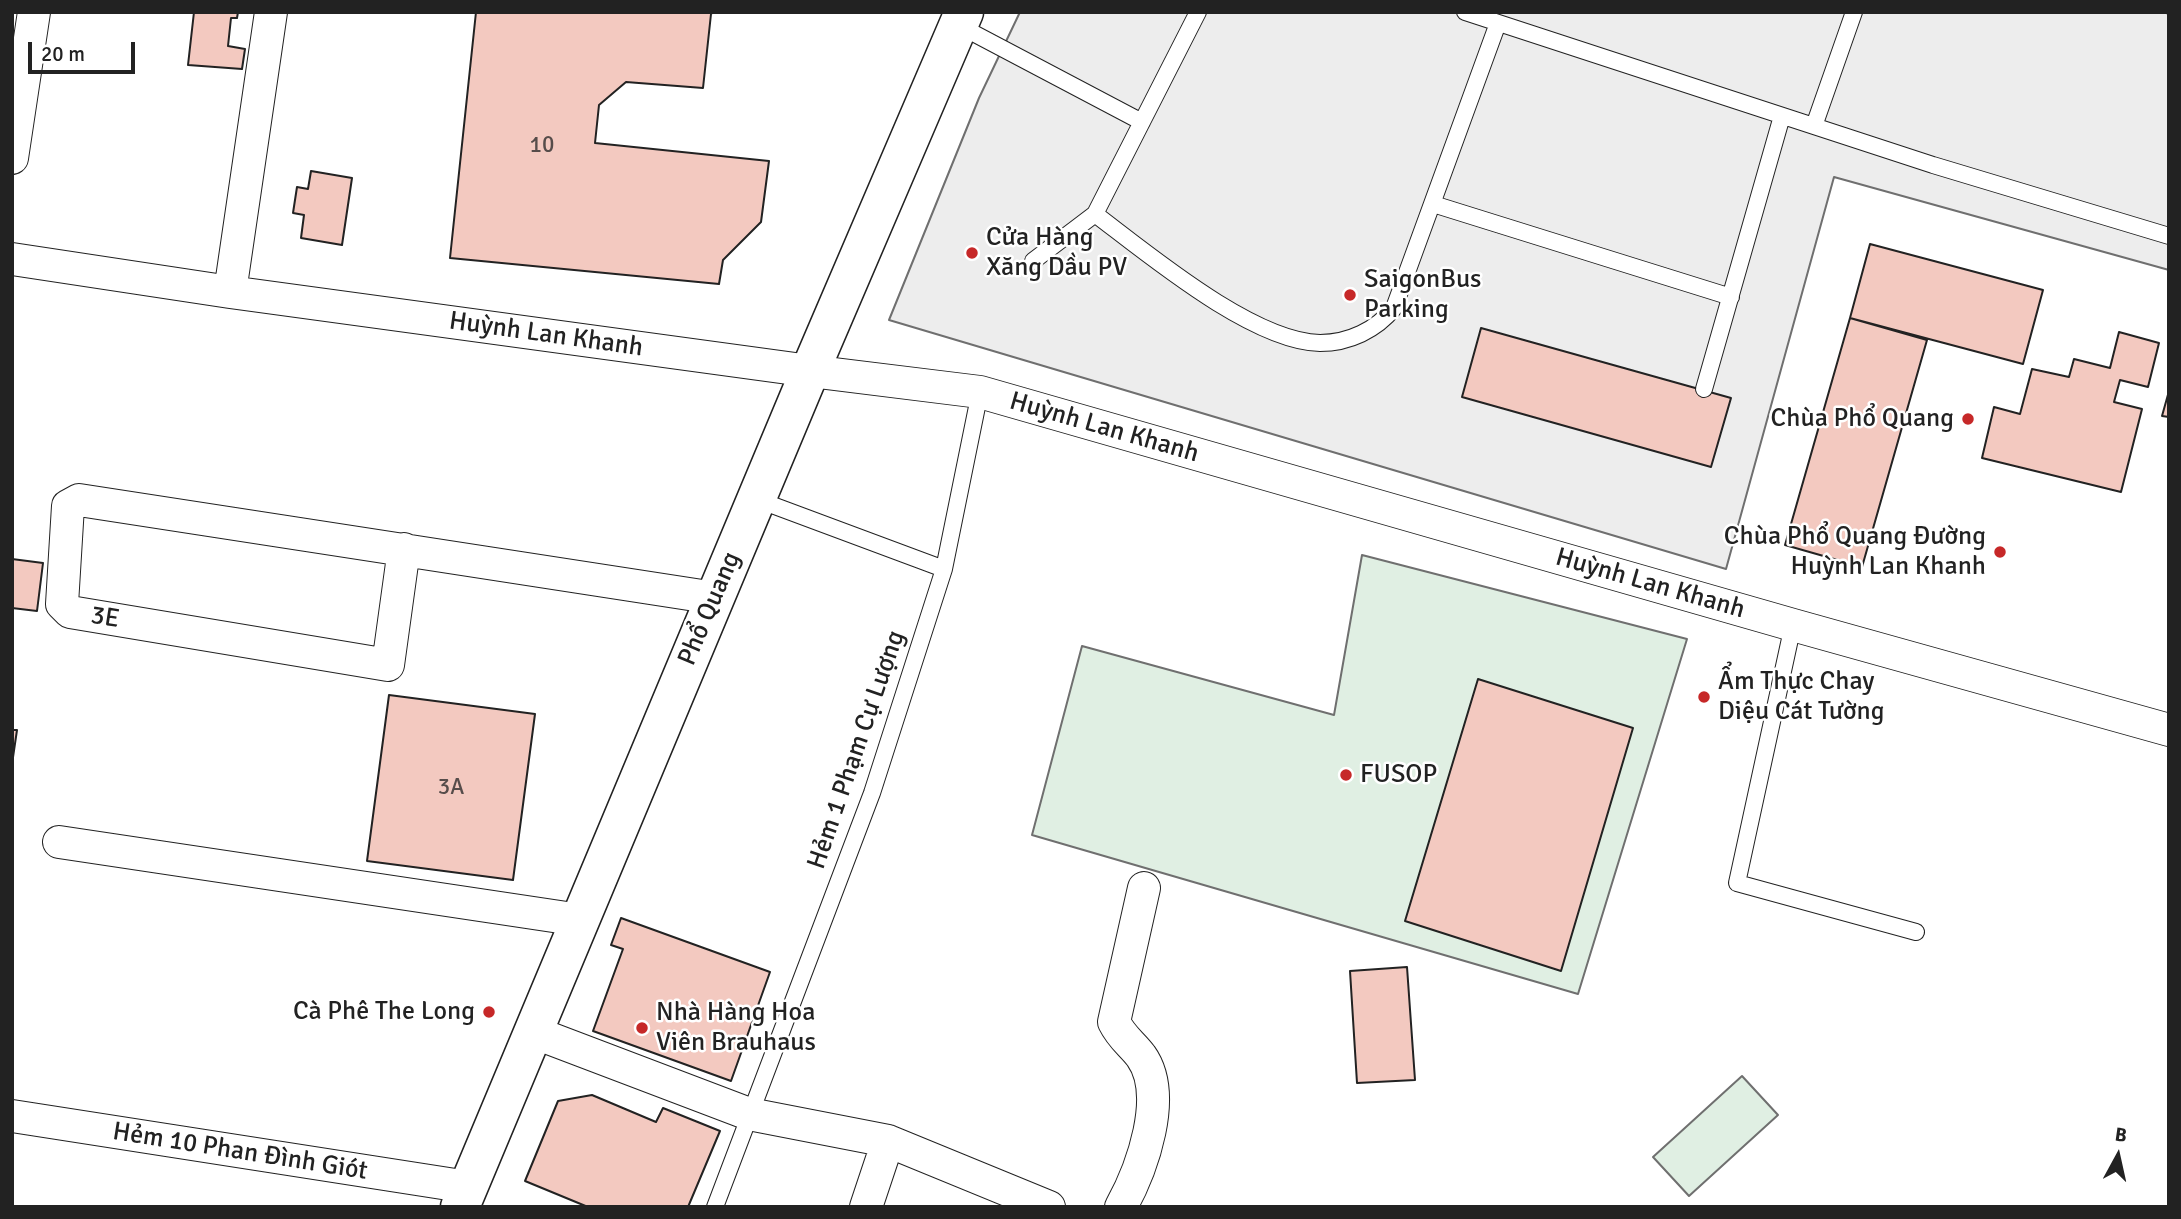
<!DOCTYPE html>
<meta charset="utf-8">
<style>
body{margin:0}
#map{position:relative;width:2181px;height:1219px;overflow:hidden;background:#fff;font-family:Signika,sans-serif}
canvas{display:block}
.frame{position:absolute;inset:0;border:14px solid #222;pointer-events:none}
.north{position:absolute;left:2083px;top:1121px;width:70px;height:70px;-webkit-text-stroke:5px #fff;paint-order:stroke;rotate:8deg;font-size:19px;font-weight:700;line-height:28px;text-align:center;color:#222}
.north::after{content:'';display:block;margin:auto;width:24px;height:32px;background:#222;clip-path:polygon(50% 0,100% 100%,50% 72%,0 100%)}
.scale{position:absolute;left:28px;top:42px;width:107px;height:32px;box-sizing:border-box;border:4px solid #222;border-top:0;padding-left:9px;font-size:21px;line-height:24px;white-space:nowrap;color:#222;-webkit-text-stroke:5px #fff;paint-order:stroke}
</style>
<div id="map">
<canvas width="2181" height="1219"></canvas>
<div class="frame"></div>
<div class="north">B</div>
<div class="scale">20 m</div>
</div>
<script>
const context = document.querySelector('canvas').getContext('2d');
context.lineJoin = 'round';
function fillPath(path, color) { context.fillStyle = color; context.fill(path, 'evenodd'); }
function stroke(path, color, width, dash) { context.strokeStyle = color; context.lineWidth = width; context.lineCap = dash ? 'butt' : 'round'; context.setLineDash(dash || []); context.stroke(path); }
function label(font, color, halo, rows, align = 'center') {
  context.font = font + ' Signika,sans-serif'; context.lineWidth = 5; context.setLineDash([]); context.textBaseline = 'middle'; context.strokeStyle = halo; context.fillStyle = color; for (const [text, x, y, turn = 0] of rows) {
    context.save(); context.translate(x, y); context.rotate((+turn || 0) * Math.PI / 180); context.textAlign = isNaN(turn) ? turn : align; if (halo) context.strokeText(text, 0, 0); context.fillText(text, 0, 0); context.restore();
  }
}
const green = new Path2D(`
 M1362 555 1687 639 1578 994 1032 835 1082 646 1334 715Z
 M1742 1076 1778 1115 1689 1196 1653 1157Z`);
const parking = new Path2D(`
 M1020 12H2163L2169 14V270L1834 177 1726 569 889 320 979 98Z`);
const building = new Path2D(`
 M194 12H238L237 18H231L228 46 245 49 242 69 188 65Z
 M476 12H713L711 14 703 88 626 82 599 105 595 143 769 161 761 222 723 260 719 284 450 258Z
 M311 171 352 178 342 245 301 238 304 215 293 213 297 187 308 189Z
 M1870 244 2043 290 2023 364 1850 318Z
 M1850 318 1927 340 1862 567 1785 545Z
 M1481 328 1731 398 1711 467 1462 397Z
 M2119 332 2159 343 2148 387 2120 380 2114 402 2142 409 2121 492 1982 458 1994 407 2020 414 2032 369 2069 377 2074 359 2110 368Z
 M2169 391V417L2162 416Z
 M12 559 43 563 37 611 12 608Z
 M1478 679 1633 728 1561 971 1405 921Z
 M389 695 535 714 513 880 367 861Z
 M12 730H17L12 764Z
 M621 918 770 972 731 1081 593 1031 623 949 611 945Z
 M1407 967 1415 1080 1357 1083 1350 971Z
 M592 1095 656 1122 663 1108 720 1131 688 1207H588L525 1181 558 1101Z`);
const service = new Path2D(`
 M1465 12 1933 165 2169 236
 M958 25 1142 122
 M1814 126 1854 12
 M1433 204 1731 297
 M1095 214C1148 254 1253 342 1320 343 1349 343 1376 330 1394 308L1498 23
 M1033 261 1095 214 1198 12
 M1704 389 1782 116
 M756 499 944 569
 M1793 625 1737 883 1916 932
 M715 1207 872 793 944 569 980 392`);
const minor = new Path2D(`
 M12 158 34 12
 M12 259 230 292 810 371 980 392 1793 625 2169 730
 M230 292 271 12
 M404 549 388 665 70 612 62 604 68 506 79 500 715 598
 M59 842 580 920
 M533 1032 749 1114 888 1141 1049 1207
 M12 1116 468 1187
 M866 1207 888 1141
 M1121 1207C1142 1169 1169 1095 1141 1056 1131 1043 1122 1038 1114 1022L1144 888`);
const secondary = new Path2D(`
 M460 1207 810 371 964 12`);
const markers = [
 [972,253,7,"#c62828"],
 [1350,295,7,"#c62828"],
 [1968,419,7,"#c62828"],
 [2000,552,7,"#c62828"],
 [1704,697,7,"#c62828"],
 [1346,775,7,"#c62828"],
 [489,1012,7,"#c62828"],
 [642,1028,7,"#c62828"]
];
const numberNames = [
 ["10",542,146],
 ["3A",451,788]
];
const poiNames = [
 ["Cửa Hàng",986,238],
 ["Xăng Dầu PV",986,268],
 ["SaigonBus",1364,280],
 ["Parking",1364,310],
 ["Chùa Phổ Quang",1954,419,"right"],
 ["Chùa Phổ Quang Đường",1986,537,"right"],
 ["Huỳnh Lan Khanh",1986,567,"right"],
 ["Ẩm Thực Chay",1718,682],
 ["Diệu Cát Tường",1718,712],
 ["FUSOP",1360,775],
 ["Cà Phê The Long",475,1012,"right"],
 ["Nhà Hàng Hoa",656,1013],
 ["Viên Brauhaus",656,1043]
];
const streetNames = [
 ["Huỳnh Lan Khanh",546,335,8],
 ["Huỳnh Lan Khanh",1104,428,16],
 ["Huỳnh Lan Khanh",1650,584,16],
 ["Phổ Quang",710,609,-67],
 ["3E",105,618,9],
 ["Hẻm 1 Phạm Cự Lượng",857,750,-71],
 ["Hẻm 10 Phan Đình Giót",240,1152,9]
];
fillPath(green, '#e0efe3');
stroke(green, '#6f6f6f', 2);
fillPath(parking, '#ededed');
stroke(parking, '#6f6f6f', 2);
fillPath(building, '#f3c9c0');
stroke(building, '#222', 2);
stroke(service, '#222', 18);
stroke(minor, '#222', 34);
stroke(secondary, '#222', 41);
stroke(service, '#fff', 16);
stroke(minor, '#fff', 32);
stroke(secondary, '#fff', 38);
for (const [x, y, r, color] of markers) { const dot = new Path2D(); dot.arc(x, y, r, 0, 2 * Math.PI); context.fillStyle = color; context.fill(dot); stroke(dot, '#fff', 2.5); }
label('23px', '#564c4a', null, numberNames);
label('26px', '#222', '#fff', poiNames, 'left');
label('26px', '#222', '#fff', streetNames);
</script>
